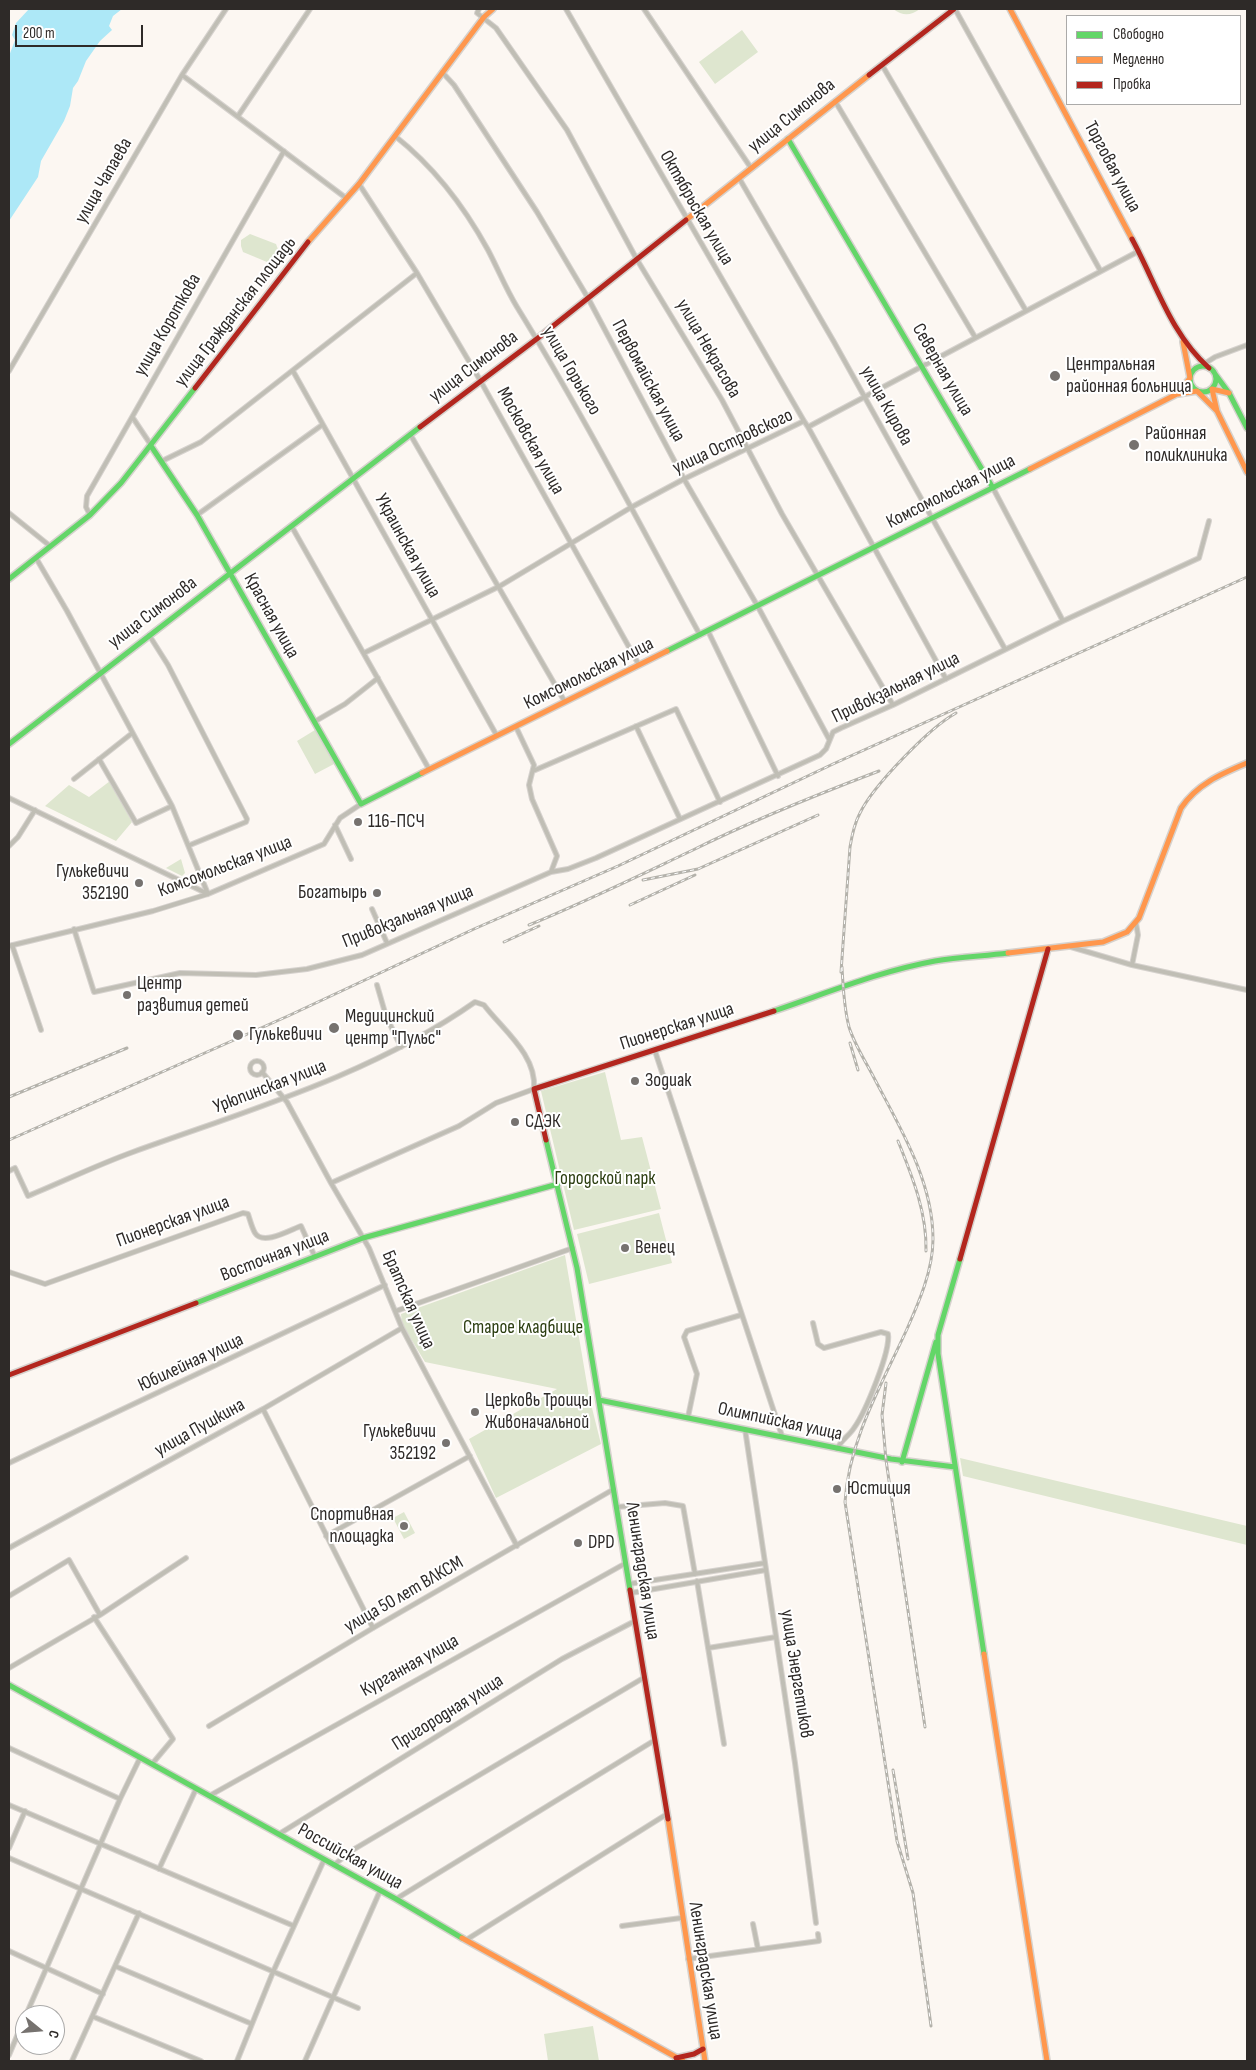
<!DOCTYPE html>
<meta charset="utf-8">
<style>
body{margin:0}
#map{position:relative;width:1256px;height:2070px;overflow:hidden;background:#fcf7f2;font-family:"Sofia Sans Condensed",sans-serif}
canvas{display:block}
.frame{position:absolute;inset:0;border:10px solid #2e2a28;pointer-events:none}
.legend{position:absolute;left:1066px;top:15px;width:175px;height:90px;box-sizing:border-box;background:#fff;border:1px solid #abaaa9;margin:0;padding:6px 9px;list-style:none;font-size:15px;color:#2e2a28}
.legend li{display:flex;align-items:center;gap:10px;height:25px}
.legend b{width:25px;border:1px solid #abaaa9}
.north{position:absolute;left:15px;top:2005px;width:50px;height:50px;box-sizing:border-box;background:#fff;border:1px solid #abaaa9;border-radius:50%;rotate:107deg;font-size:14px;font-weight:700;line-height:20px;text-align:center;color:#2e2a28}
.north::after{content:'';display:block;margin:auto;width:18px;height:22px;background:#76726f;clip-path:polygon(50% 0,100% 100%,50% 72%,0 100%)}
.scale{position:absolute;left:15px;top:25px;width:128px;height:22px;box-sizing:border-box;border:2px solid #2e2a28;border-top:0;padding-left:6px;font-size:15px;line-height:18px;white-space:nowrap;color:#2e2a28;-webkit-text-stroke:4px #fff;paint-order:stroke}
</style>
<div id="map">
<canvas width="1256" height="2070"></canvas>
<div class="frame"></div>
<ul class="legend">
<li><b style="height:6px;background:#63d668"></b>Свободно</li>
<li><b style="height:6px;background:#ff974d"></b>Медленно</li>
<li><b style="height:6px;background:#b3261e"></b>Пробка</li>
</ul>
<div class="north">С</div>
<div class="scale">200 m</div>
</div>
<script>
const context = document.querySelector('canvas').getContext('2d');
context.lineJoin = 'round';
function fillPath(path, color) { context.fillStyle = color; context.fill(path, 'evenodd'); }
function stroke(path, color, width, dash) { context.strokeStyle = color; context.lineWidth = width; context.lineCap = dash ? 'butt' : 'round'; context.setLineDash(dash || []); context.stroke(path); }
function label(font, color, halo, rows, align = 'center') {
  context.font = font + ' "Sofia Sans Condensed",sans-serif'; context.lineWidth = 4; context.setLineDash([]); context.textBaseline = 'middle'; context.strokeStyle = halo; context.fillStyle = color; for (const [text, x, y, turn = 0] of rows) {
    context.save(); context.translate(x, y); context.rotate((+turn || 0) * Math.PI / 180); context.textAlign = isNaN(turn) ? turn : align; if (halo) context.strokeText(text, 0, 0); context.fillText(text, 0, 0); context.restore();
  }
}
const green = new Path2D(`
 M893 9H920C910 16 903 16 893 9Z
 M742 30 758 52 715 84 699 62Z
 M250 234 276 244 279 252 275 259 267 262 243 252 241 246V240Z
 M315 730 334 764 315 774 297 741Z
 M110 781 132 822 116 841 45 806 69 785 89 797Z
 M181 859 185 873 182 876 166 868Z
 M605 1072 621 1140 642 1137 661 1209 574 1230 541 1091Z
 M659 1213 672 1263 589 1284 577 1234Z
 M565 1255 589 1396 601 1444 496 1498 469 1439 557 1389 425 1362 402 1324 401 1314Z
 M960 1458 1247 1526V1545L963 1476Z
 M404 1512 415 1533 404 1539 393 1518Z
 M593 2026 599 2061H548L544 2034Z`);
const water = new Path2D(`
 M29 9H122L113 16 109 26 112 30 100 41 86 61 78 81 73 88 70 106 64 121 41 161 38 177 9 221V56L15 40 12 35 16 23Z`);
const street = new Path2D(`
 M479 9 477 13 496 28 567 130 636 258 722 400 782 514 893 705
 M566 9 804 421
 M644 9 751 168
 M955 9 1100 270
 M882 65 1025 309
 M442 72 454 85 537 212 588 298 684 479 757 605 829 739
 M182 75 346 198
 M835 101 975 337
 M238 116 310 9
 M395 136C433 166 465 208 488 250 498 269 506 289 517 307 583 414 640 525 700 635
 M739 178 834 342 1005 649
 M359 184 417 273 480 380 639 665
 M1204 364 1215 357 1247 345
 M9 371 182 75 226 9
 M293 371 497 736
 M133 418 151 445
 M808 427 946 679
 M410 434 565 702
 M162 461 201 442 417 273
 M993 488 1063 621
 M9 513 50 546
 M90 515 86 507 87 496 284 151
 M197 515 322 425
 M292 527 429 769
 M36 558 67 611 172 806 208 894
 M708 631 778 776
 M149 635 168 665 247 819 246 822 190 845
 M364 653 500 586 630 508 684 479 804 421 808 427 1139 251
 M314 722 345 704 378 678
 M636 726 680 819
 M99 759 136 823 172 806
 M533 771 676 709 720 802
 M74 779 131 734
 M9 798 208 894
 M335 825 351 859
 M9 846 18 837 35 810
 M551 872 568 869 596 858 820 755 826 749 833 732 841 728 893 705 1063 621 1199 558 1209 521
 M372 909 387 943
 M74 929 94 992 180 973 256 975 307 969 362 955 551 872 557 856 532 799 529 785 534 765 516 727
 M12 945 41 1030
 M9 946 153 911 208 894 324 844 340 818 361 804
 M1071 947 1132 965 1247 990
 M1132 965 1138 935 1136 923
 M377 985 386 1016 401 1047
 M655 1051 782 1436
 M250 1068a7 7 0 1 1 14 0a7 7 0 1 1-14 0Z
 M262 1072 287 1102 331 1183 369 1248 402 1328 517 1546
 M9 1171 15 1168 28 1196C62 1182 97 1165 133 1152 249 1110 373 1074 475 1002L484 1005C503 1030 537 1055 534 1089L496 1103 459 1126 331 1183
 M9 1272 45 1284 243 1213 248 1214C250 1220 252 1228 255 1233 263 1246 290 1230 301 1226L315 1257
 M396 1311 573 1248
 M813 1323 818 1344 824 1348 881 1332 888 1334C891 1351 865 1413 854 1428 849 1436 841 1440 837 1449
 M263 1409 373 1628
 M688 1417 697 1374 684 1337 687 1331 741 1315
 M745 1429 795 1763 816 1923
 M9 1463 385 1285
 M617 1507 665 1503 683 1506 695 1574
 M326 1536 470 1456
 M9 1548 263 1409 402 1328
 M697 1581 724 1744
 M629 1584 765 1563
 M631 1593 766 1570
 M9 1596 69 1560 100 1615
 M94 1617 173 1739 152 1764
 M708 1648 776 1637
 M9 1668 100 1615 186 1558
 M209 1726 373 1628 614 1489
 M9 1748 120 1799
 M209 1796 626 1563
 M9 1805 294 1926
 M279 1834 562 1659 635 1621
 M9 1848 25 1811
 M9 1858 358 2008
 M334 1865 351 1851 645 1677
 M159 1869 196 1789
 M396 1899 655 1740
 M753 1924 758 1949
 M622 1926 681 1918
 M466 1940 667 1814
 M9 1951 103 1994
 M688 1959 819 1941 818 1934
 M115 1966 252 2024
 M26 2015 120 1799 140 1758
 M94 2017 201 2061
 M9 2055 25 2017
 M72 2061 139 1913
 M237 2061 273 1972 324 1860
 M305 2061 380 1891`);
const fast = new Path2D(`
 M788 139 993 488
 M1190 379a13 13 0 1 1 26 0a13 13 0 1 1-26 0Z
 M1215 374 1229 393 1247 428
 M151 446 197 515 361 804 422 773
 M9 579 90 515 121 483 195 388
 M667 651 1030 469
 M9 744 420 427
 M774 1011C827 993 880 971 935 961 959 957 984 956 1008 953
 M546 1140 577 1268 630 1590
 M960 1259 938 1335V1354L984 1654
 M196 1303 363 1238 558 1184
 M599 1400 891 1459 955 1467
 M902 1462 936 1342
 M9 1685 396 1899 462 1938`);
const slow = new Path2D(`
 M1010 9 1132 239
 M686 220 869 75
 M308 242 359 184 484 17 493 9
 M1178 394 1197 391 1217 411 1247 472
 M1217 411 1212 389 1229 393
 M1030 469 1177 394 1190 378 1183 342
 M422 773 667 651
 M1008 953 1103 942 1127 932 1139 918 1181 808C1197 784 1221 774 1247 763
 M984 1654 1047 2061
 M668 1819 705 2061
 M462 1938 683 2061`);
const jam = new Path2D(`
 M869 75 954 9
 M1132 239C1156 283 1170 333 1209 368
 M195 388 308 242
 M420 427 538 338 686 220
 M546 1140 534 1089 774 1011
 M960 1259 1048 949
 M9 1375 196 1303
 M630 1590 668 1819
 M676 2058 694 2054 703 2049`);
const rail = new Path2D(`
 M643 880 698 869 818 815
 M630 905 695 875
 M529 925C585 902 638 876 693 850 753 820 816 795 879 771
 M504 942 539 926
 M842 967C843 987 844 1008 849 1027 854 1043 864 1059 872 1074 899 1126 933 1180 933 1239 933 1270 919 1302 907 1329 881 1386 849 1440 845 1502L897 1841 913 1893 931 2026
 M841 972 850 847C852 835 854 824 860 813 873 786 929 728 956 713
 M850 1043 858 1070
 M9 1097 127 1048
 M9 1140 288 1016 474 929 618 866 833 764 1247 577
 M898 1141C912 1176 927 1212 926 1251
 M886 1383 882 1415 886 1460 925 1727
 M893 1770 908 1859`);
const markers = [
 [1055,376,6,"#76726f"],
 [1134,445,6,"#76726f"],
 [358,822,5,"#76726f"],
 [139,883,5,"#76726f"],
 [377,893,5,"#76726f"],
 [127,995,5,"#76726f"],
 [334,1028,6,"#76726f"],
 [238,1035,6,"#76726f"],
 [635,1081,5,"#76726f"],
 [515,1122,5,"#76726f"],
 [625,1248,5,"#76726f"],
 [475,1412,5,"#76726f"],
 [446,1443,5,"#76726f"],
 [837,1489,5,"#76726f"],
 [404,1526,5,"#76726f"],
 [578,1543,5,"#76726f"]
];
const streetNames = [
 ["улица Симонова",792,116,-39],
 ["Торговая улица",1112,167,62],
 ["улица Чапаева",104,181,-60],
 ["Октябрьская улица",696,208,60],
 ["улица Гражданская площадь",236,312,-52],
 ["улица Короткова",168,325,-60],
 ["улица Некрасова",708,349,60],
 ["улица Симонова",474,367,-37],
 ["Северная улица",942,370,60],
 ["улица Горького",571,371,60],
 ["Первомайская улица",648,381,62],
 ["улица Кирова",886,406,61],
 ["Московская улица",530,441,61],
 ["улица Островского",733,442,-25],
 ["Комсомольская улица",951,492,-27],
 ["Украинская улица",407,546,61],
 ["улица Симонова",153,613,-37],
 ["Красная улица",271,616,61],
 ["Комсомольская улица",589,674,-26],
 ["Привокзальная улица",896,688,-26],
 ["Комсомольская улица",225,867,-21],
 ["Привокзальная улица",408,917,-22],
 ["Пионерская улица",677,1027,-18],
 ["Урюпинская улица",270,1087,-21],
 ["Пионерская улица",173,1222,-20],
 ["Восточная улица",275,1256,-21],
 ["Братская улица",408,1300,66],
 ["Юбилейная улица",191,1363,-25],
 ["Олимпийская улица",780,1422,12],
 ["улица Пушкина",200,1428,-29],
 ["Ленинградская улица",642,1571,81],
 ["улица 50 лет ВЛКСМ",404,1595,-30],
 ["Курганная улица",410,1666,-29],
 ["улица Энергетиков",796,1674,81],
 ["Пригородная улица",448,1713,-32],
 ["Российская улица",350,1857,29],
 ["Ленинградская улица",705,1971,81]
];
const poiNames = [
 ["Центральная",1066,365],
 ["районная больница",1066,387],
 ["Районная",1145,434],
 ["поликлиника",1145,456],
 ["116-ПСЧ",368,822],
 ["Гулькевичи",129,872,"right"],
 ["352190",129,894,"right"],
 ["Богатырь",367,893,"right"],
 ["Центр",137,984],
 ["развития детей",137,1006],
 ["Медицинский",345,1017],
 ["центр \"Пульс\"",345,1039],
 ["Гулькевичи",249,1035],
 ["Зодиак",645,1081],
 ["СДЭК",525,1122],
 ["Венец",635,1248],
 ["Церковь Троицы",485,1401],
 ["Живоначальной",485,1423],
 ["Гулькевичи",436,1432,"right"],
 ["352192",436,1454,"right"],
 ["Юстиция",847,1489],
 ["Спортивная",394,1515,"right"],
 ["площадка",394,1537,"right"],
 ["DPD",588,1543]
];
const parkNames = [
 ["Городской парк",605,1179],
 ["Старое кладбище",523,1328]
];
fillPath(green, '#dee6cf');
fillPath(water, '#ade8f7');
stroke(street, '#d6d2ce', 6);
stroke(fast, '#d6d2ce', 8);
stroke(slow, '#d6d2ce', 8);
stroke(jam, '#d6d2ce', 8);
stroke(street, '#c0beb5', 4);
stroke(fast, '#63d668', 5);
stroke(slow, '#ff974d', 5);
stroke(jam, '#b3261e', 5);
stroke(rail, '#b4b2ab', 3);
stroke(rail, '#fff', 1, [4]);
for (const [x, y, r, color] of markers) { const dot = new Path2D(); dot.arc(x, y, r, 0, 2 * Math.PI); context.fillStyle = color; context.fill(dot); stroke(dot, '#fff', 2); }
label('19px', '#2e2a28', '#fff', streetNames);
label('19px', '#2e2a28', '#fff', poiNames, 'left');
label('19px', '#2c3e11', '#fff', parkNames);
</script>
